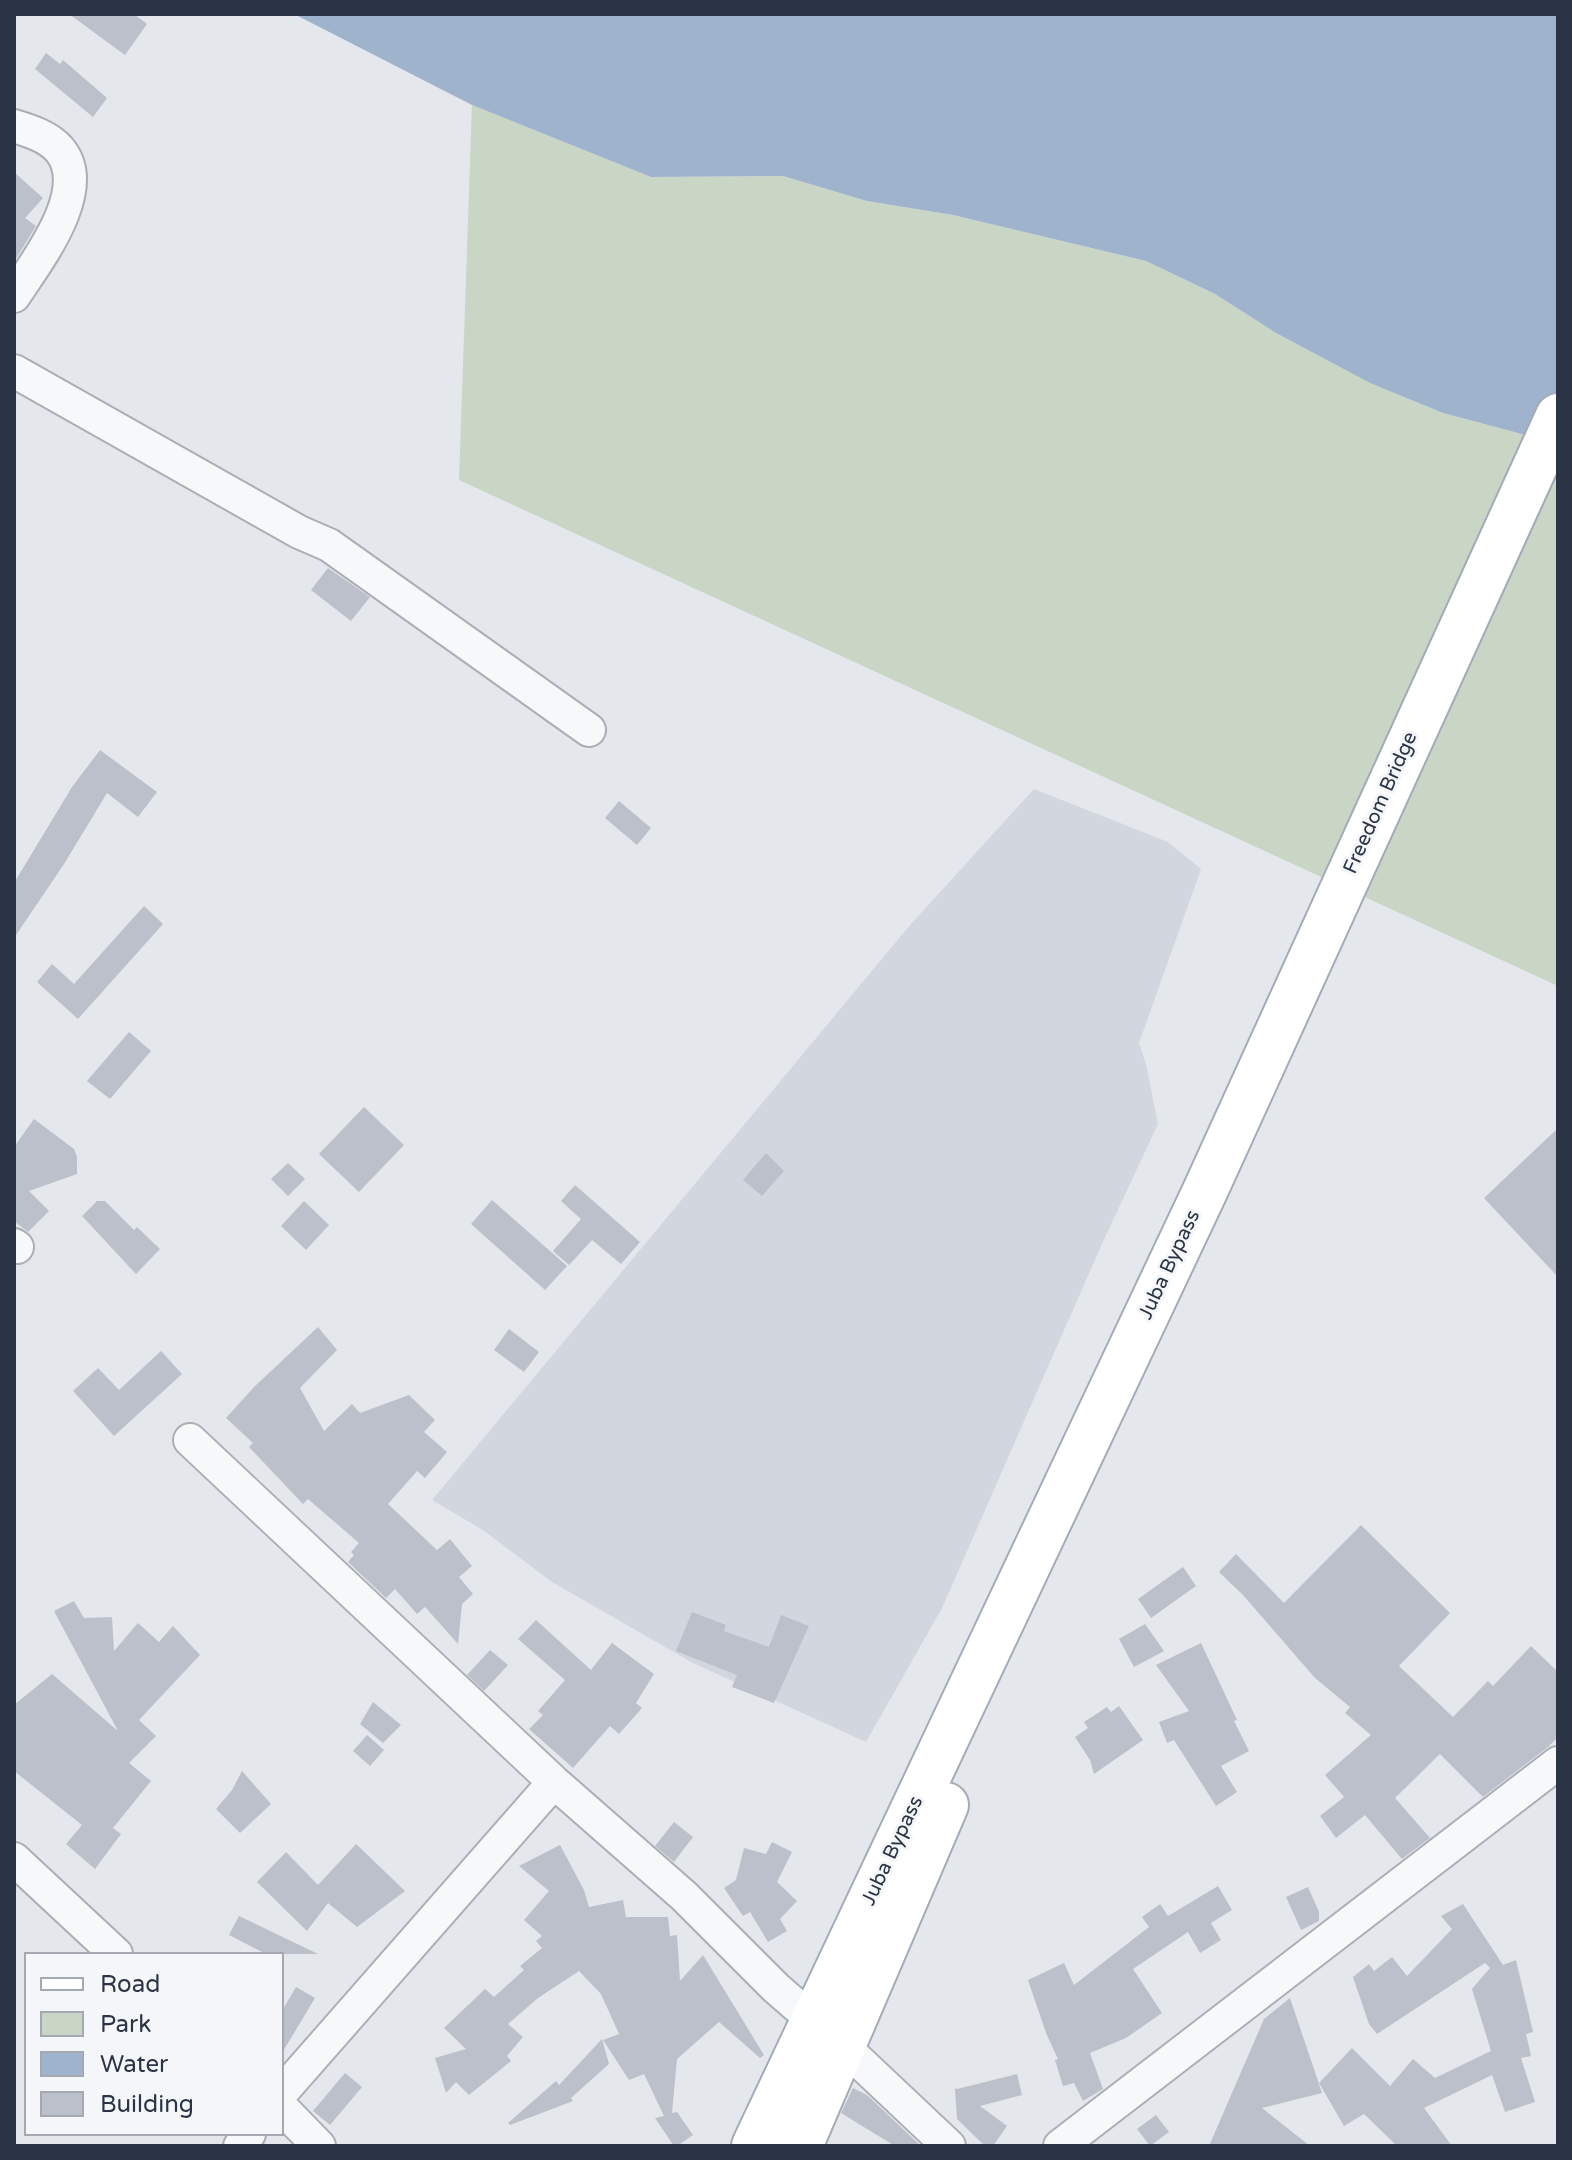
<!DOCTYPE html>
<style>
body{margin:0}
#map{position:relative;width:1572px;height:2160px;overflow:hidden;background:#e4e7ec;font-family:"Varela Round",sans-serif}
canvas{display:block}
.frame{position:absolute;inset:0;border:16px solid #2b3445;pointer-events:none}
.legend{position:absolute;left:24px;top:1952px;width:260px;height:184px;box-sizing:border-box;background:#f4f6f9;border:2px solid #a4a8b1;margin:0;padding:10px 14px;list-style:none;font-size:24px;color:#2b3445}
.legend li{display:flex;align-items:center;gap:16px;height:40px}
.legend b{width:40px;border:2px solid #a4a8b1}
</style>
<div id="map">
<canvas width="1572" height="2160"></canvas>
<div class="frame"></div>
<ul class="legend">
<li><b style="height:10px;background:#fff"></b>Road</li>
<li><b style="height:22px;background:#c9d6c5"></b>Park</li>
<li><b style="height:22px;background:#9fb4cc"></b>Water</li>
<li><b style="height:22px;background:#bbc0ca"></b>Building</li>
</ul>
</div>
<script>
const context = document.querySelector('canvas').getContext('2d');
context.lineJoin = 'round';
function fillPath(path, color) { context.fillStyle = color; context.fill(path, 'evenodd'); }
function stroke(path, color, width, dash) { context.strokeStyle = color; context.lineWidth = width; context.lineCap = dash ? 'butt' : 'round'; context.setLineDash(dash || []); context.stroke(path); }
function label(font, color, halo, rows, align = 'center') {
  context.font = font + ' "Varela Round",sans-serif'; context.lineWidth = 6; context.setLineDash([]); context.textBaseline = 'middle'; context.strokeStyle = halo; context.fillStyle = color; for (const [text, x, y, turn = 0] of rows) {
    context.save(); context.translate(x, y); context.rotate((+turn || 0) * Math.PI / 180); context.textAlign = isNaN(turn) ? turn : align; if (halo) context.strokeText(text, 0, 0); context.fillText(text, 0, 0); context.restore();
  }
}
const built = new Path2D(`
 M1034 789 1168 842 1201 869 1139 1043 1146 1064 1158 1124 1101 1246 942 1608 866 1742 693 1663 552 1582 483 1530 432 1500 911 924Z`);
const green = new Path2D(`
 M472 105 651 177 783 176 867 201 953 215 1146 261 1215 294 1276 333 1370 383 1443 413 1533 437 1558 449V986L459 480Z`);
const water = new Path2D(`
 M294 14H1558V449L1533 437 1443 413 1370 383 1276 333 1215 294 1146 261 953 215 867 201 783 176 651 177 472 105Z`);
const building = new Path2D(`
 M69 14H134L147 24 125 55Z
 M46 53 60 64 63 60 107 98 93 117 35 69Z
 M14 172 43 198 25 218 36 226 14 262Z
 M328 568 370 597 351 621 311 590Z
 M100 750 157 792 138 817 107 793 64 864 14 938V883L72 787Z
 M619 801 651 828 637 845 605 818Z
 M144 906 163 924 78 1019 37 982 52 964 74 984Z
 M129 1032 151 1051 110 1099 87 1081Z
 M364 1107 404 1145 359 1192 319 1154Z
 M34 1119 74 1149 77 1157V1174L29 1191 49 1211 28 1232 14 1221V1147Z
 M1558 1128V1277L1484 1198Z
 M766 1153 784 1171 762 1196 743 1180Z
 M288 1163 305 1179 288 1196 271 1179Z
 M575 1185 640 1242 621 1264 592 1240 569 1265 553 1251 581 1219 561 1201Z
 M492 1200 567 1266 545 1290 471 1224Z
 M97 1201H105L134 1230 137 1227 160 1249 136 1274 82 1216Z
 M304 1201 329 1225 306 1250 281 1226Z
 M318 1327 337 1350 300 1388 324 1431 352 1404 360 1413 409 1395 435 1420 424 1432 447 1452 425 1478 417 1471 388 1504 437 1550 450 1539 472 1566 459 1577 473 1594 462 1604 458 1644 425 1607 417 1614 395 1589 386 1598 348 1562 354 1555 351 1552 359 1543 308 1499 303 1504 249 1447 253 1443 226 1418 254 1387Z
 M509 1329 539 1352 524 1372 494 1350Z
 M161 1351 182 1374 114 1436 73 1391 98 1368 119 1390Z
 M1361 1525 1450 1613 1399 1666 1453 1717 1488 1681 1493 1686 1531 1646 1558 1672V1737L1548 1747 1483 1797 1440 1754 1395 1798 1430 1838 1402 1859 1365 1815 1336 1838 1320 1816 1344 1797 1325 1775 1371 1735 1345 1713 1350 1707 1315 1678 1243 1595 1219 1572 1236 1554 1284 1603Z
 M1183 1567 1196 1586 1151 1618 1138 1599Z
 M74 1601 84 1618 112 1617 114 1651 138 1623 159 1642 173 1626 200 1655 139 1720 156 1736 129 1763 151 1781 113 1828 121 1834 95 1869 66 1844 82 1825 14 1771V1705L52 1674 118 1731 54 1611Z
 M692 1612 726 1625 724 1631 769 1647 781 1615 809 1626 774 1703 732 1687 737 1675 676 1651Z
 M536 1620 591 1670 612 1643 654 1674 636 1703 642 1708 619 1734 610 1726 573 1768 529 1729 543 1715 538 1711 565 1680 518 1639Z
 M1145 1624 1164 1651 1134 1667 1119 1639Z
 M1201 1643 1237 1720 1234 1721 1249 1751 1221 1766 1237 1792 1216 1806 1174 1740 1167 1743 1159 1722 1189 1711 1156 1665Z
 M490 1650 508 1665 484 1691 467 1675Z
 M373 1702 401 1725 383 1743 360 1724Z
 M1119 1706 1143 1740 1094 1774 1090 1760 1075 1737 1088 1728 1084 1722 1107 1707 1111 1712Z
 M367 1735 384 1750 370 1766 353 1751Z
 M242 1771 271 1804 240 1833 216 1809 232 1790Z
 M674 1822 693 1837 674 1862 655 1846Z
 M772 1842 792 1852 777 1882 797 1901 780 1919 787 1931 768 1942 750 1912 743 1916 724 1888 736 1880 744 1848 766 1854Z
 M356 1844 405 1891 357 1927 328 1903 307 1931 257 1882 286 1852 318 1885Z
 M560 1845 584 1890 589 1907 623 1900 626 1917H668L670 1936 677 1935 680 1981 703 1955 764 2055 760 2058 719 2022 677 2059 672 2113 677 2112 693 2135 677 2146H674L655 2118 664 2116 644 2074 629 2080 603 2040 619 2034 601 1994 579 1971 538 1998 508 2024 523 2037 507 2056 511 2061 469 2095 456 2082 446 2093 435 2058 466 2049 444 2028 485 1989 494 1997 524 1970 520 1966 542 1948 536 1941 542 1936 524 1920 549 1891 519 1866Z
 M1218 1886 1232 1910 1211 1923 1221 1940 1200 1953 1188 1932 1133 1969 1162 2013 1126 2038 1090 2053 1103 2089 1083 2101 1074 2083 1063 2086 1055 2060 1058 2059 1046 2033 1028 1980 1064 1963 1074 1985 1149 1927 1142 1917 1160 1904 1168 1916Z
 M1308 1887 1319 1912V1921L1301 1930 1286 1897Z
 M1463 1904 1503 1965 1516 1960 1533 2032 1526 2034 1531 2056 1521 2058 1535 2102 1505 2112 1492 2075 1424 2108 1452 2146H1397L1364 2114 1344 2126 1319 2083 1352 2048 1390 2086 1413 2059 1435 2078 1491 2051 1472 1989 1490 1968 1485 1963 1377 2034 1369 2024 1353 1977 1369 1964 1374 1971 1392 1957 1407 1976 1452 1929 1441 1916Z
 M239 1916 318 1954H266L229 1935Z
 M296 1987 315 1998 282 2053V2011Z
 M1290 1998 1322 2093 1262 2108 1310 2146H1209L1264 2019Z
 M602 2039 609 2064 571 2098 573 2101 510 2125 508 2123 556 2081 559 2085Z
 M345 2073 362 2087 330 2125 313 2111Z
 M1017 2074 1022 2095 980 2106 1007 2126 993 2146H985L957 2119 955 2088 957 2089Z
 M853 2088 867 2095 921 2146H895L841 2113Z
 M1156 2115 1169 2132 1150 2146 1137 2129Z`);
const minor = new Path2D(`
 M14 126C30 131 47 136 59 149 94 189 36 262 14 296
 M14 371 299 532 329 545 589 730
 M14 1245 17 1247
 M190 1440 554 1782 684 1896 776 1988 844 2047 949 2146
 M14 1859 116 1954
 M282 2092 554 1782
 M282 2108 319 2146
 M240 2146 249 2134
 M1060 2146 1558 1763`);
const primary = new Path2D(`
 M754 2146 1205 1191 1558 416
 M800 2146 946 1805`);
const streetNames = [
 ["Freedom Bridge",1381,803,-66],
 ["Juba Bypass",1170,1265,-65],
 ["Juba Bypass",893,1851,-65]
];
fillPath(built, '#d2d6de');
fillPath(green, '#c9d6c5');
fillPath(water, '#9fb4cc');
fillPath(building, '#bbc0ca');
stroke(minor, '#a9aeb7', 36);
stroke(primary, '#a3abb8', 48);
stroke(minor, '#f7f8fa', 32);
stroke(primary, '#fff', 44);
label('20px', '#2b3445', '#f4f6f9', streetNames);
</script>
